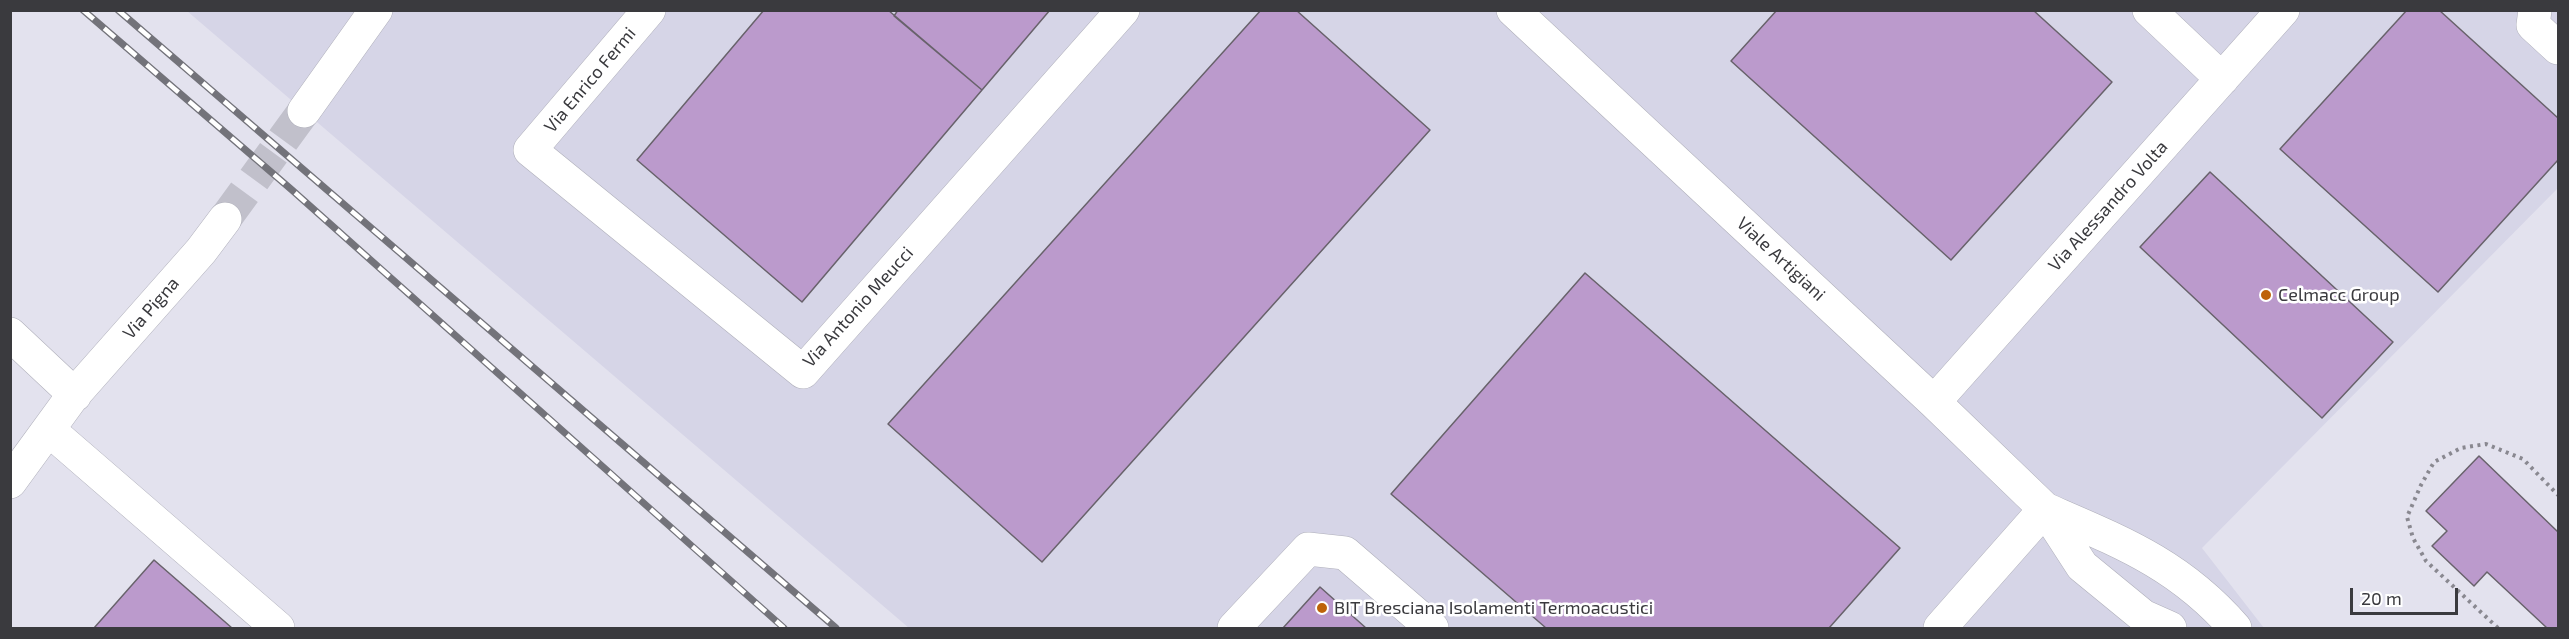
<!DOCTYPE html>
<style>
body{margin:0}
#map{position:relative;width:2569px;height:639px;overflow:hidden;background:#e3e2ee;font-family:"Exo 2",sans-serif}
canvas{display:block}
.frame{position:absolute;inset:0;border:12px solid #3a3a3e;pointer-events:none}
.scale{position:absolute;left:2350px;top:588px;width:108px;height:27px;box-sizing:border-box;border:3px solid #3a3a3e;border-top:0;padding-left:8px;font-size:18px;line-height:21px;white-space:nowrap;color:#3a3a3e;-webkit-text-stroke:4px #fff;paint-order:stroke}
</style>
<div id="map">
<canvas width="2569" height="639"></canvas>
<div class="frame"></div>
<div class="scale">20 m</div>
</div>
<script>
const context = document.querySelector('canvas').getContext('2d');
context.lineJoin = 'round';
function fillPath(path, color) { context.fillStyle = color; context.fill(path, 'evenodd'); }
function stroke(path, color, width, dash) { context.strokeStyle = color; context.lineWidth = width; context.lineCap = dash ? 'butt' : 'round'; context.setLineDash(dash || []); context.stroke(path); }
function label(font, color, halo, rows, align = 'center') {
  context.font = font + ' "Exo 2",sans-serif'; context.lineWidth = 5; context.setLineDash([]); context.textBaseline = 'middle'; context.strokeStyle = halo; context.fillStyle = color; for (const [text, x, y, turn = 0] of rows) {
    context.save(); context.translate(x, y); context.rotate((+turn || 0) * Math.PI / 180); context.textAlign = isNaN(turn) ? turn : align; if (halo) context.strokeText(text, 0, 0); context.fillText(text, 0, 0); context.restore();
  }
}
const built = new Path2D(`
 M187 11H2558V188L2202 548 2264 628H909Z`);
const building = new Path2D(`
 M764 10H888L982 90 802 302 637 160Z
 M898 10H1050L982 90 894 16Z
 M1261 10H1296L1430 130 1042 562 888 424Z
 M1777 10H2033L2112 82 1951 260 1731 61Z
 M2407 10H2439L2558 118V160L2438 292 2280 149Z
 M2210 172 2393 342 2322 418 2140 247Z
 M1585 273 1900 548 1829 628H1546L1391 494Z
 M2479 456 2558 532V628H2547L2487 572 2474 586 2432 546 2447 531 2426 511Z
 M154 560 232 628H94Z
 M1320 587 1366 628H1283Z`);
const minorTunnel = new Path2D(`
 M225 219 304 111`);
const path = new Path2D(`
 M2498 628 2426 561 2413 538 2407 517 2421 485 2434 462 2461 448 2486 444 2523 459 2558 495`);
const minor = new Path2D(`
 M649 10 530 150 803 372 1123 10
 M1513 10 1934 402 2045 509 2082 566 2143 616 2170 628
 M2149 10 2222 79
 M2535 10 2533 25 2558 48
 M304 111 376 10
 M10 334 75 395
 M1934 402 2283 10
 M49 430 278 628
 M10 482 72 397 201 251 225 219
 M2045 509C2121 542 2179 564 2235 628
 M1234 628 1308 549 1345 553 1432 628
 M1940 628 2045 509`);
const rail = new Path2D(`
 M83 10 292 190 784 628
 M118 10 836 628`);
const markers = [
 [2266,295,6,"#be630a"],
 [1322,608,6,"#be630a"]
];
const streetNames = [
 ["Via Enrico Fermi",590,80,-50],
 ["Via Alessandro Volta",2108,206,-48],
 ["Viale Artigiani",1781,259,43],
 ["Via Antonio Meucci",858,307,-48],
 ["Via Pigna",151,308,-49]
];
const poiNames = [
 ["Celmacc Group",2278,295],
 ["BIT Bresciana Isolamenti Termoacustici",1334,608]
];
fillPath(built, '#d6d5e7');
fillPath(building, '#bb9acc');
stroke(building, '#68626b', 1.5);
stroke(minorTunnel, '#c1c0cb', 33, [33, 16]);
stroke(minor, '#afafba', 34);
stroke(path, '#898890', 4, [3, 4.5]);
stroke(minor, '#fff', 33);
stroke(rail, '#73737a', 7);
stroke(rail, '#fff', 4.5, [14]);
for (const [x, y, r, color] of markers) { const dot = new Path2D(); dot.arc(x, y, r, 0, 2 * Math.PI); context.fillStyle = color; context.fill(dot); stroke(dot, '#fff', 2); }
label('18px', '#3a3a3e', '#fff', streetNames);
label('18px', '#3a3a3e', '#fff', poiNames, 'left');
</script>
